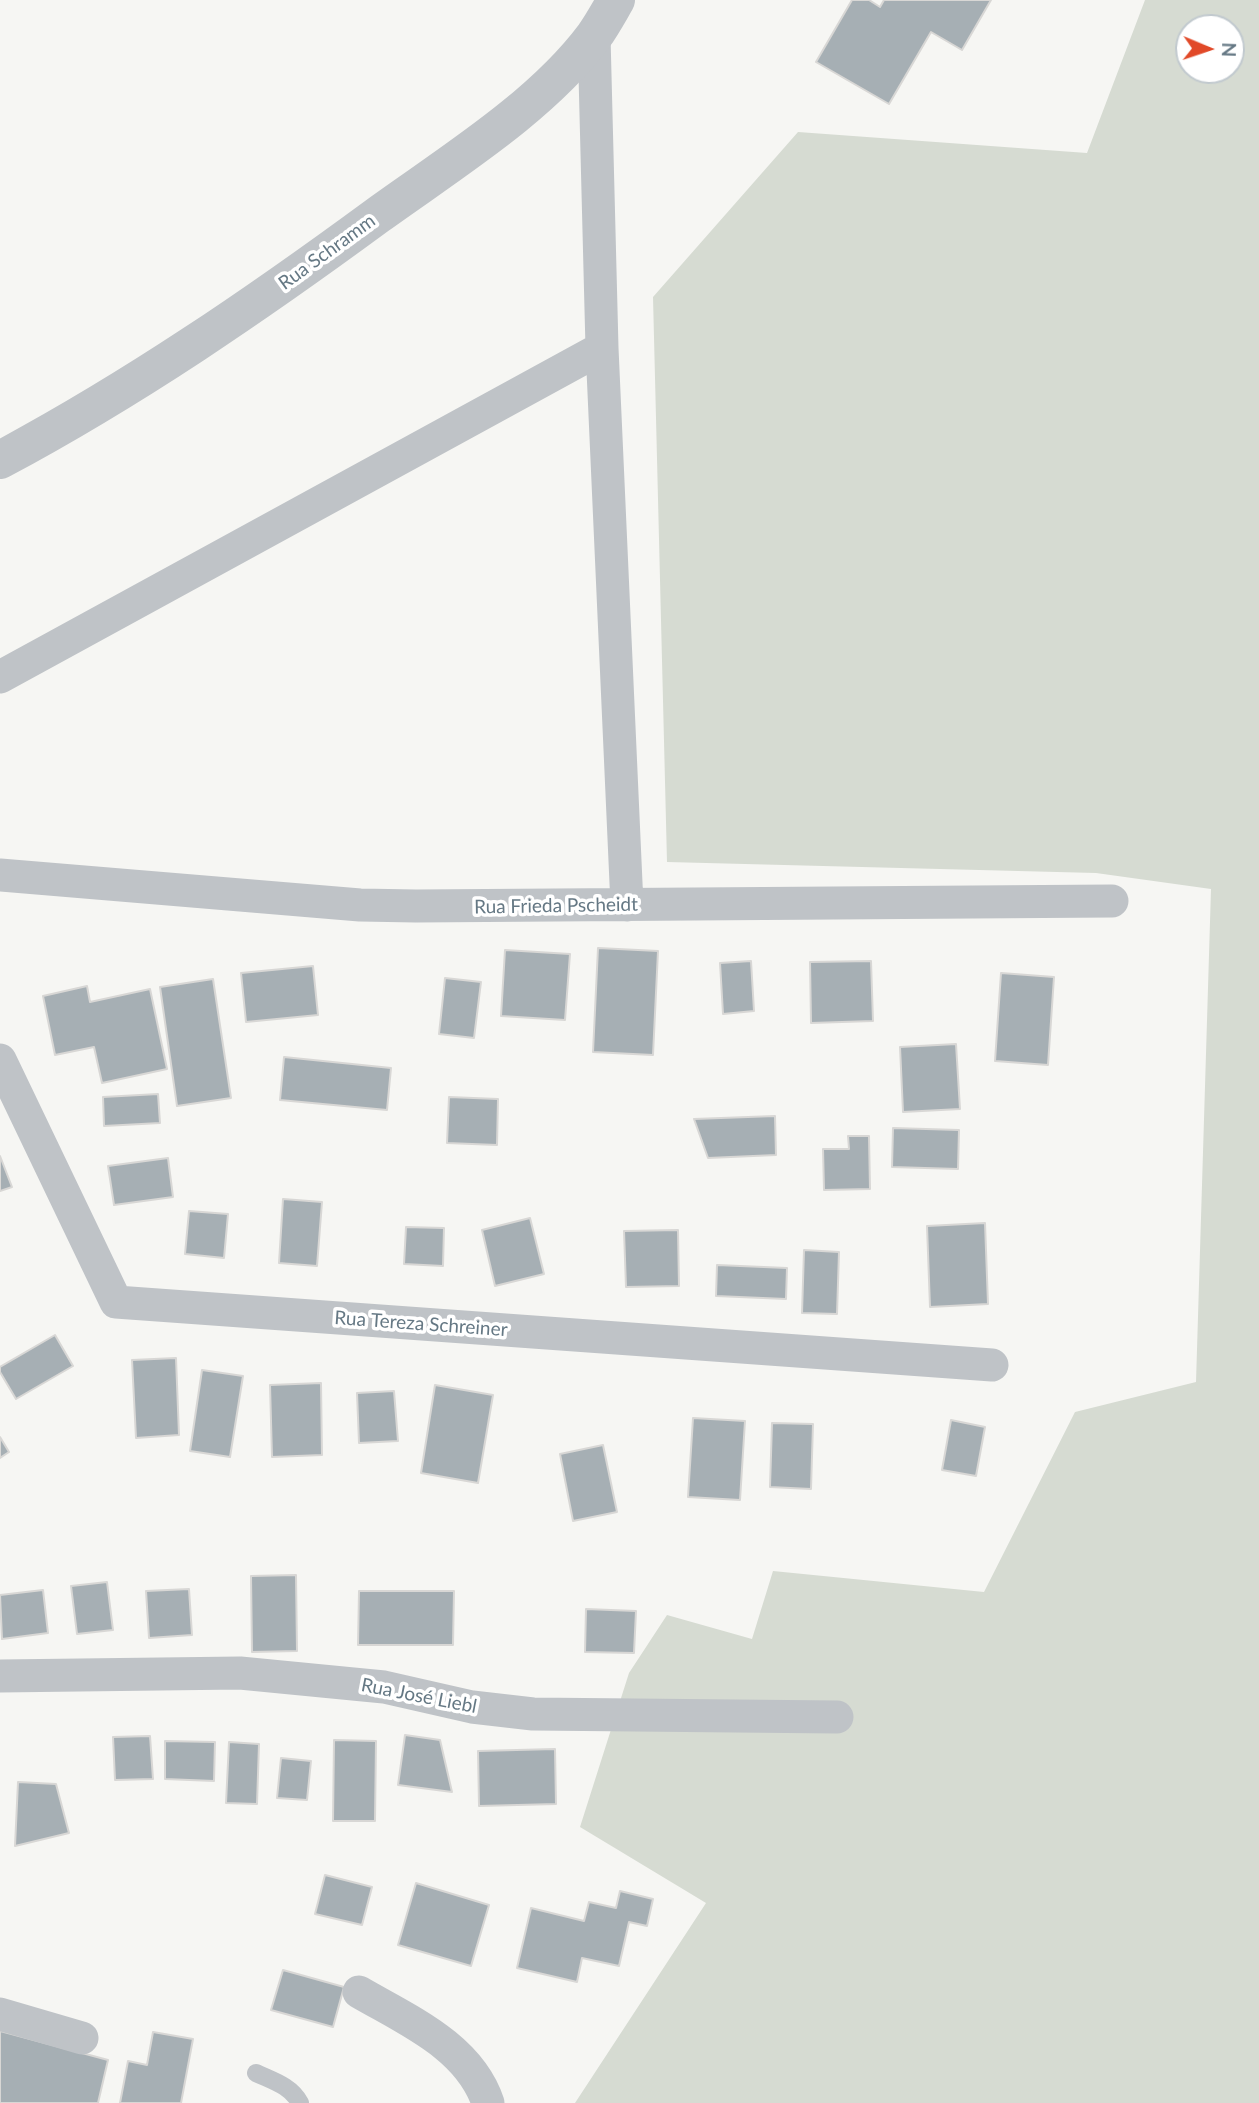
<!DOCTYPE html>
<meta charset="utf-8">
<style>
body{margin:0}
#map{position:relative;width:1259px;height:2103px;overflow:hidden;background:#f6f6f3;font-family:Lato,sans-serif}
canvas{display:block}
.north{position:absolute;left:1175px;top:14px;width:70px;height:70px;box-sizing:border-box;background:#fff;border:2px solid #c1c9ce;border-radius:50%;rotate:92deg;font-size:19px;font-weight:700;line-height:28px;text-align:center;color:#657884}
.north::after{content:'';display:block;margin:auto;width:24px;height:32px;background:#e14928;clip-path:polygon(50% 0,100% 100%,50% 72%,0 100%)}
</style>
<div id="map">
<canvas width="1259" height="2103"></canvas>
<div class="north">N</div>
</div>
<script>
const context = document.querySelector('canvas').getContext('2d');
context.lineJoin = 'round';
function fillPath(path, color) { context.fillStyle = color; context.fill(path, 'evenodd'); }
function stroke(path, color, width, dash) { context.strokeStyle = color; context.lineWidth = width; context.lineCap = dash ? 'butt' : 'round'; context.setLineDash(dash || []); context.stroke(path); }
function label(font, color, halo, rows, align = 'center') {
  context.font = font + ' Lato,sans-serif'; context.lineWidth = 7; context.setLineDash([]); context.textBaseline = 'middle'; context.strokeStyle = halo; context.fillStyle = color; for (const [text, x, y, turn = 0] of rows) {
    context.save(); context.translate(x, y); context.rotate((+turn || 0) * Math.PI / 180); context.textAlign = isNaN(turn) ? turn : align; if (halo) context.strokeText(text, 0, 0); context.fillText(text, 0, 0); context.restore();
  }
}
const green = new Path2D(`
 M1145 0H1259V2103H575L706 1903 580 1827 629 1673 667 1615 752 1639 773 1571 984 1592 1075 1412 1196 1382 1211 889 1096 873 667 862 653 297 798 132 1087 153ZM1189 28H1231V70H1189Z`);
const building = new Path2D(`
 M852 0H869L880 7 884 0H991L962 50 931 32 889 104 816 62Z
 M598 948 658 951 653 1055 593 1052Z
 M505 950 570 954 565 1020 501 1016Z
 M751 961 754 1011 723 1014 720 963Z
 M871 961 873 1021 811 1023 810 962Z
 M313 966 318 1015 246 1022 241 973Z
 M1001 973 1054 977 1048 1065 995 1061Z
 M445 978 481 982 474 1038 439 1034Z
 M213 979 231 1098 177 1106 160 987Z
 M87 986 90 1002 150 989 167 1069 102 1083 94 1047 55 1055 43 996Z
 M956 1044 960 1109 903 1112 900 1047Z
 M284 1057 391 1068 387 1110 280 1100Z
 M158 1094 160 1123 104 1126 103 1097Z
 M449 1097 498 1099 497 1145 447 1143Z
 M775 1116 776 1155 708 1158 694 1119Z
 M893 1128 959 1130 958 1169 892 1167Z
 M848 1136H869L870 1189 824 1190 823 1149H849Z
 M0 1156 12 1187 0 1191Z
 M168 1158 173 1197 114 1205 108 1166Z
 M283 1199 322 1202 317 1266 279 1263Z
 M189 1211 228 1214 224 1258 185 1254Z
 M530 1218 544 1274 495 1286 482 1230Z
 M985 1223 988 1304 930 1307 927 1226Z
 M406 1227 444 1228 443 1266 404 1264Z
 M678 1230 679 1286 626 1287 624 1231Z
 M804 1250 839 1252 837 1314 802 1313Z
 M717 1265 787 1268 786 1299 716 1296Z
 M55 1335 73 1366 16 1399 0 1372V1367Z
 M176 1358 179 1435 136 1438 132 1360Z
 M202 1370 243 1376 230 1457 190 1451Z
 M321 1383 322 1455 272 1457 270 1385Z
 M435 1385 493 1395 478 1483 421 1473Z
 M394 1391 398 1441 359 1443 357 1393Z
 M693 1418 745 1421 740 1500 688 1497Z
 M951 1420 985 1427 976 1476 942 1470Z
 M772 1423 813 1424 811 1489 770 1487Z
 M0 1437 9 1452 0 1458Z
 M603 1445 617 1512 573 1521 560 1454Z
 M296 1575 297 1651 252 1652 251 1576Z
 M107 1582 113 1630 77 1634 71 1586Z
 M189 1589 192 1635 149 1638 146 1591Z
 M43 1590 48 1633 2 1639 0 1595Z
 M359 1591H454L453 1645H358Z
 M586 1609 636 1611 634 1653 585 1652Z
 M405 1735 440 1740 452 1792 398 1785Z
 M150 1736 153 1779 115 1780 113 1737Z
 M334 1740 376 1741 375 1821H333Z
 M165 1741 215 1742 214 1781 165 1779Z
 M229 1742 259 1744 257 1804 226 1803Z
 M555 1749 556 1804 479 1806 478 1751Z
 M281 1758 311 1761 307 1800 277 1798Z
 M18 1782 56 1784 69 1833 15 1846Z
 M325 1875 372 1887 362 1925 315 1914Z
 M416 1883 489 1905 471 1966 398 1945Z
 M620 1891 653 1899 647 1926 629 1922 619 1966 582 1958 577 1982 517 1968 531 1908 584 1921 589 1902 616 1908Z
 M283 1970 344 1987 333 2027 271 2010Z
 M0 2031 108 2060 98 2103H0Z
 M153 2032 193 2039 181 2103H120L128 2061 147 2065Z`);
const service = new Path2D(`
 M256 2073C273 2081 291 2086 300 2103`);
const minor = new Path2D(`
 M594 36 602 348 627 905
 M0 677 602 348
 M0 875 360 905 416 906 1112 901
 M0 1060 116 1302 992 1365
 M0 1676 240 1673 384 1687 472 1707 533 1714 837 1717
 M359 1992C407 2020 469 2046 488 2103
 M0 2014 82 2038`);
const tertiary = new Path2D(`
 M0 460C133 389 257 304 378 215 450 163 541 107 594 36 602 25 609 12 616 0`);
const streetNames = [
 ["Rua Schramm",327,252,-36],
 ["Rua Frieda Pscheidt",556,906,-1],
 ["Rua Tereza Schreiner",421,1324,4],
 ["Rua José Liebl",419,1696,11]
];
fillPath(green, '#d6dbd2');
fillPath(building, '#a6afb4');
stroke(building, '#d8d7d5', 2);
stroke(service, '#bfc3c7', 18);
stroke(minor, '#bfc3c7', 33);
stroke(tertiary, '#bfc3c7', 38);
label('19px', '#657884', '#fff', streetNames);
</script>
